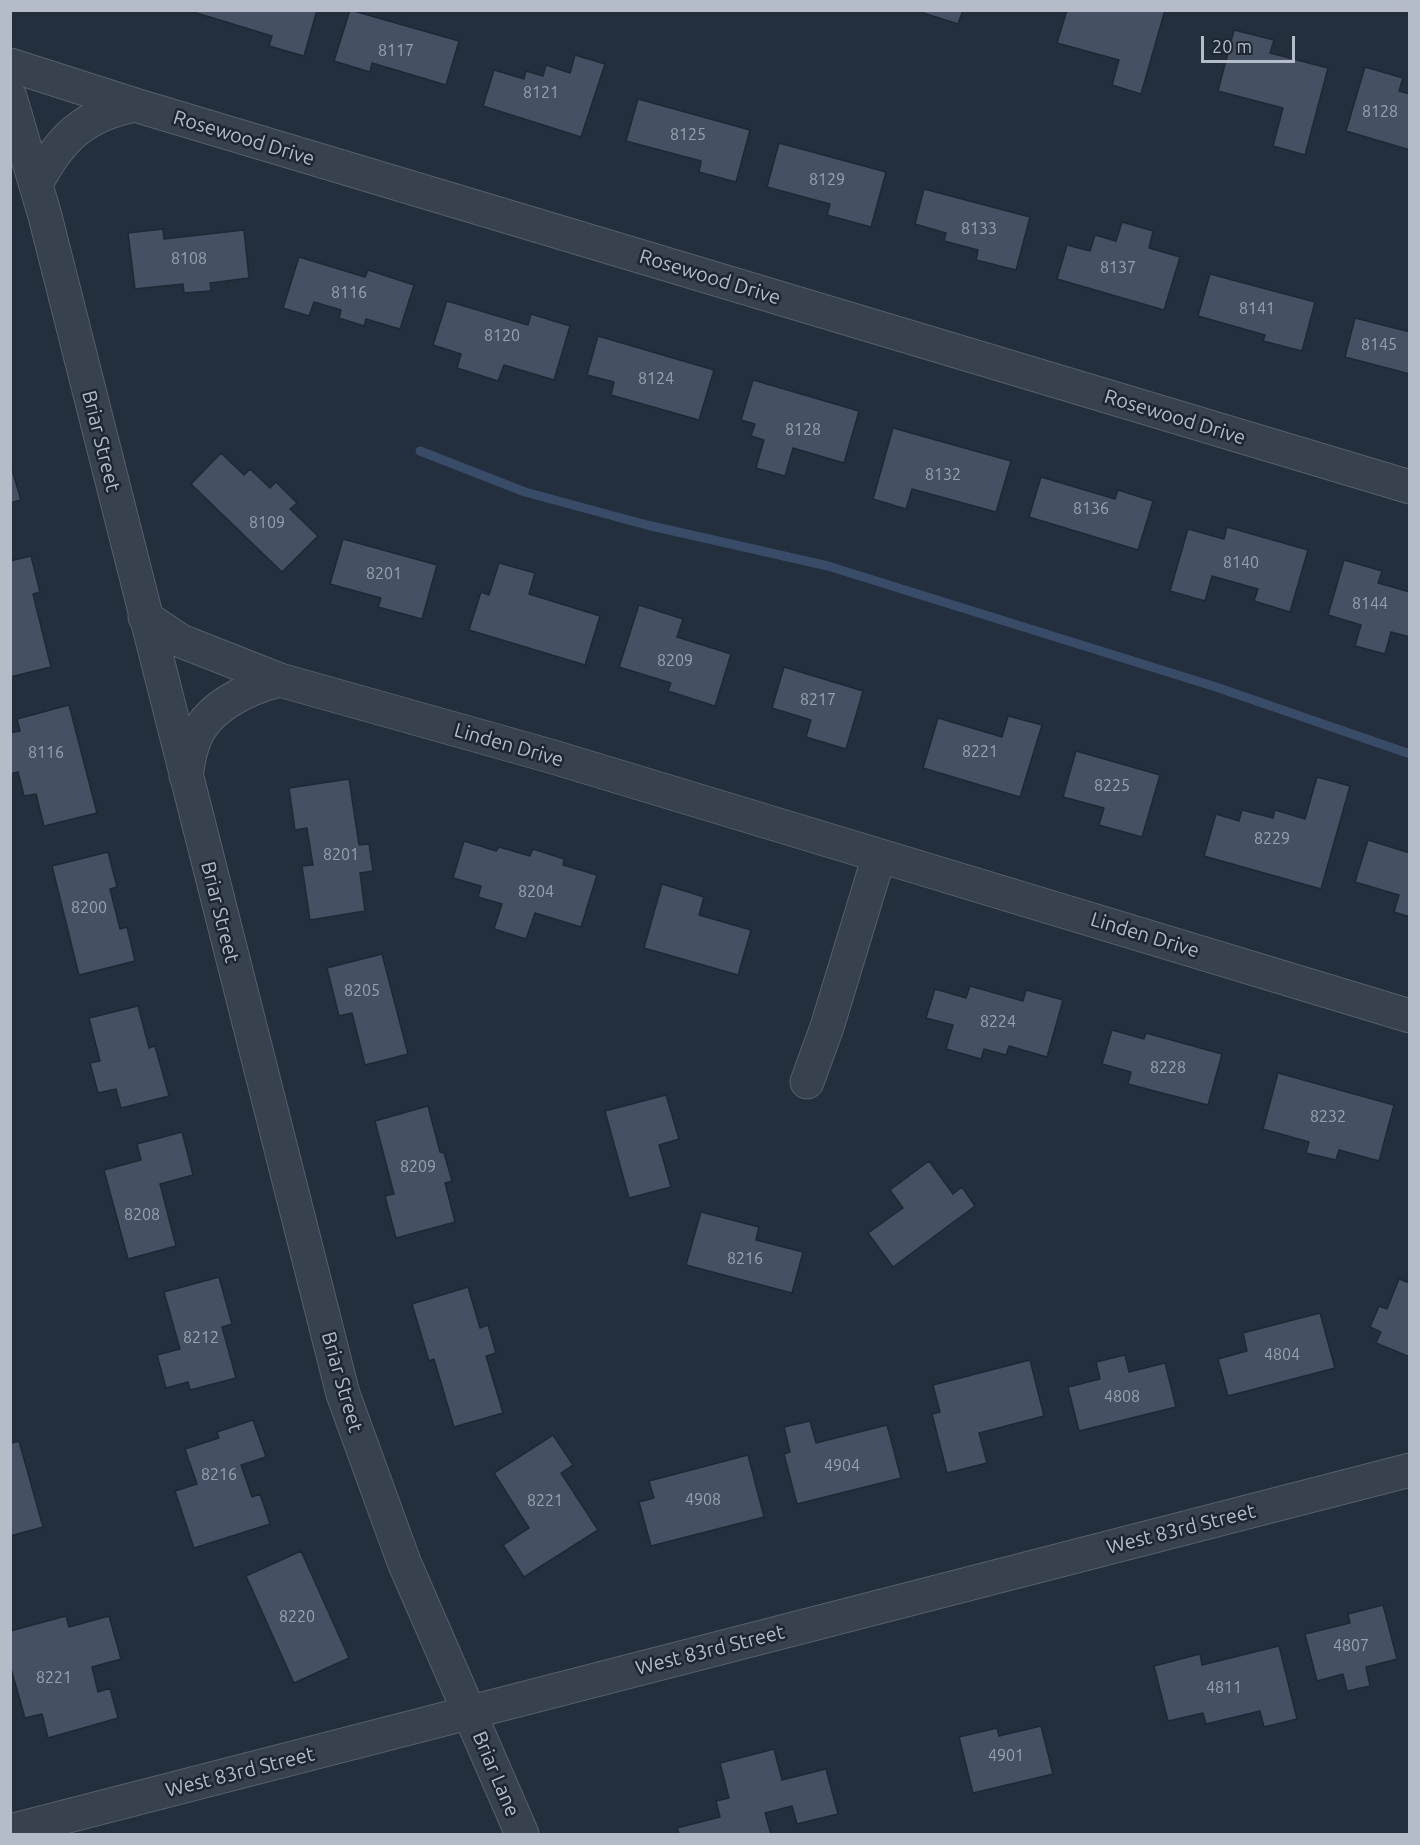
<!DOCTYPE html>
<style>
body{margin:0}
#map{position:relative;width:1420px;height:1845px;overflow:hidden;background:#242f3e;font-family:Ubuntu,sans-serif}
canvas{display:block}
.frame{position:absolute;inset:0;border:12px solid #b4bcc9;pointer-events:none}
.scale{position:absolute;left:1201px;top:36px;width:94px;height:27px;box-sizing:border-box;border:3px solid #b4bcc9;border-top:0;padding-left:8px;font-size:18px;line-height:21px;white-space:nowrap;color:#b4bcc9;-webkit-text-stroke:4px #1d2633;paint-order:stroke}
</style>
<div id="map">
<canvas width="1420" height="1845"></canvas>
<div class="frame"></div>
<div class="scale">20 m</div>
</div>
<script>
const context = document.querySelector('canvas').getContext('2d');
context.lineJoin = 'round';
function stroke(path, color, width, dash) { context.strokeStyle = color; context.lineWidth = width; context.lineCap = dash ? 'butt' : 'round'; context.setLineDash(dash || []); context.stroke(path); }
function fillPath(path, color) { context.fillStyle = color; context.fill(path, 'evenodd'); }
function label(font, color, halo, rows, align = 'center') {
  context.font = font + ' Ubuntu,sans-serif'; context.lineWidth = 5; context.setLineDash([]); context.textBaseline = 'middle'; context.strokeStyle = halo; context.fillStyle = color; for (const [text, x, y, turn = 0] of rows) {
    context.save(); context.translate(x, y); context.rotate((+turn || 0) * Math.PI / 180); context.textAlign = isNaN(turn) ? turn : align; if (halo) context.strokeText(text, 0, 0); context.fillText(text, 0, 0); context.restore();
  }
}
const stream = new Path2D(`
 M420 451 525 492 647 525 828 566 1216 687 1410 754`);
const building = new Path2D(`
 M317 10 304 56 269 46 272 36 190 11Z
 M350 10 459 41 446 85 372 63 370 72 334 61Z
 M914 10H963L958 24Z
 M1067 10H1165L1141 94 1112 85 1119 60 1057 43Z
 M1234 30 1274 40 1270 53 1328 68 1305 155 1273 146 1283 108 1218 91Z
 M575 55 605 64 581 137 483 106 494 70 524 79 526 71 543 76 546 65 570 73Z
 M1365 67 1403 78 1399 91 1410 94V150L1346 131Z
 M638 99 750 130 736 182 699 172 701 161 626 141Z
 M779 143 886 172 871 227 827 215 830 204 767 187Z
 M924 189 1030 217 1016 270 976 260 978 250 944 241 946 233 915 224Z
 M1122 222 1153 231 1149 248 1180 257 1164 310 1057 279 1067 245 1090 251 1095 235 1116 241Z
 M163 229 164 239 244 230 249 278 210 283 211 291 184 293 183 284 135 289 128 233Z
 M299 257 365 277 368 270 414 285 400 329 366 319 364 326 339 318 341 310 314 302 309 316 283 308Z
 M1210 274 1315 302 1302 351 1263 341 1265 335 1198 316Z
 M447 301 528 325 531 314 570 326 554 380 504 365 498 381 457 368 461 354 433 345Z
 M1355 318 1410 332V374L1345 357Z
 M598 336 714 370 699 420 611 395 614 382 587 375Z
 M753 380 859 411 844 463 793 448 785 476 756 468 764 440 751 436 755 424 741 420Z
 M893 428 1011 461 996 512 912 489 906 509 873 499Z
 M221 453 244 475 250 469 270 488 276 482 297 503 290 509 318 536 282 572 191 484Z
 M10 463 21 500 10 503Z
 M1041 477 1115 499 1118 490 1153 501 1138 550 1029 517Z
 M1227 527 1308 550 1290 612 1254 601 1258 589 1212 576 1205 601 1170 591 1188 529 1224 539Z
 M343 539 437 565 422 619 378 607 381 598 330 584Z
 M31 556 40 592 33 594 51 667 10 677V561Z
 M1344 560 1382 571 1378 583 1410 592V637L1391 632 1385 654 1355 646 1361 625 1328 615Z
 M499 563 535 573 529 594 600 616 585 665 469 630 481 592 489 595Z
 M639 605 683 619 677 637 731 654 715 706 668 691 671 683 619 667Z
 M784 667 863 691 846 749 806 737 811 720 772 708Z
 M69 705 97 813 44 826 36 794 24 796 18 772 10 774V733L20 731 17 719Z
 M1008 716 1042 725 1020 797 923 768 938 718 1002 737Z
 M1076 751 1160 775 1142 837 1099 825 1104 808 1063 797Z
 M1317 777 1350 786 1321 889 1204 856 1216 814 1239 821 1242 810 1273 818 1275 810 1305 819Z
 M349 779 359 845 369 844 373 871 360 873 365 911 310 920 302 866 313 865 307 828 295 830 289 788Z
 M1368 840 1410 853V917L1394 912 1399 895 1355 882Z
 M464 841 496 851 499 847 530 856 533 849 564 859 563 865 597 875 581 927 535 913 526 939 494 929 502 904 478 897 481 886 453 878Z
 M108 852 117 887 110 889 120 929 127 927 135 961 79 975 52 866Z
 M662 884 704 897 699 915 751 930 738 975 644 948Z
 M382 954 408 1054 365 1065 352 1013 339 1016 327 968Z
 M970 986 1023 1001 1026 990 1063 1000 1047 1057 1009 1046 1006 1055 984 1049 981 1059 946 1049 953 1025 926 1018 935 989 966 998Z
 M138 1006 149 1048 155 1046 169 1096 121 1108 116 1089 98 1093 90 1063 100 1061 89 1018Z
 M1112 1030 1144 1039 1146 1033 1222 1054 1208 1105 1128 1084 1131 1072 1102 1064Z
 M1278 1073 1394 1105 1379 1161 1339 1150 1336 1160 1306 1153 1309 1142 1263 1129Z
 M666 1095 679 1139 659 1145 671 1187 629 1198 605 1111Z
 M428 1106 440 1152 444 1153 452 1181 445 1183 455 1222 396 1238 385 1196 394 1194 375 1121Z
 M182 1132 193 1175 160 1184 176 1246 128 1259 104 1170 141 1160 137 1144Z
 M929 1161 953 1194 962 1187 975 1206 893 1267 868 1233 903 1208 890 1190Z
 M701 1212 759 1227 756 1240 803 1252 792 1293 686 1265Z
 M219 1277 232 1324 222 1327 236 1378 190 1390 188 1382 166 1388 157 1355 180 1349 164 1292Z
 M1399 1279 1410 1283V1357L1376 1343 1381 1332 1370 1327 1379 1306 1387 1309Z
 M468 1287 480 1328 488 1325 496 1353 486 1356 503 1413 454 1427 434 1359 429 1361 412 1304Z
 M1320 1313 1335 1368 1228 1396 1218 1359 1247 1351 1243 1333Z
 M1125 1355 1129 1372 1165 1363 1176 1407 1079 1431 1068 1387 1100 1379 1096 1362Z
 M1030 1360 1044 1416 979 1433 987 1463 947 1473 932 1414 940 1412 933 1385Z
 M253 1420 266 1457 241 1465 252 1497 260 1494 270 1524 194 1548 175 1491 197 1484 185 1449 219 1438 217 1432Z
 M810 1421 816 1443 887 1425 901 1478 797 1504 784 1454 790 1452 784 1427Z
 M553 1435 573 1465 561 1473 598 1530 524 1577 503 1545 529 1528 494 1473Z
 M10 1437 12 1443 19 1441 43 1527 10 1536Z
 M748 1455 764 1517 651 1546 639 1502 654 1498 649 1481Z
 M301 1551 349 1658 294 1683 246 1576Z
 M1383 1605 1397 1659 1366 1667 1370 1686 1347 1691 1343 1674 1317 1681 1305 1634 1350 1623 1348 1614Z
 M66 1616 69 1627 109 1616 121 1659 92 1667 98 1692 110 1688 118 1718 48 1738 42 1714 25 1718 10 1665V1631Z
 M1279 1646 1297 1719 1264 1727 1260 1711 1206 1724 1203 1713 1168 1721 1154 1666 1200 1654 1202 1665Z
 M1041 1726 1053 1774 973 1793 959 1737 997 1728 999 1736Z
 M774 1749 782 1780 826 1769 838 1814 797 1824 792 1806 765 1813 771 1834H679L677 1828 720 1817 716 1801 729 1798 720 1763Z`);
const minor = new Path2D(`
 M10 65 135 105 1410 487
 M10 97 45 216 343 1394 404 1562 522 1834
 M36 184C60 138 84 115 135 105
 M145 617 181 641 280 680 550 756 1410 1016
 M186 776C188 765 189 754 193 744 204 708 247 688 280 680
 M807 1082 827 1027 879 856
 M10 1831 1410 1470`);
const numberNames = [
 ["8117",396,51],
 ["8121",541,93],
 ["8128",1380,112],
 ["8125",688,135],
 ["8129",827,180],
 ["8133",979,229],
 ["8108",189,259],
 ["8137",1118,268],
 ["8116",349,293],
 ["8141",1257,309],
 ["8120",502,336],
 ["8145",1379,345],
 ["8124",656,379],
 ["8128",803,430],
 ["8132",943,475],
 ["8136",1091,509],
 ["8109",267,523],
 ["8140",1241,563],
 ["8201",384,574],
 ["8144",1370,604],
 ["8209",675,661],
 ["8217",818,700],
 ["8221",980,752],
 ["8116",46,753],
 ["8225",1112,786],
 ["8229",1272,839],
 ["8201",341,855],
 ["8204",536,892],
 ["8200",89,908],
 ["8205",362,991],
 ["8224",998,1022],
 ["8228",1168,1068],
 ["8232",1328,1117],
 ["8209",418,1167],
 ["8208",142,1215],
 ["8216",745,1259],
 ["8212",201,1338],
 ["4804",1282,1355],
 ["4808",1122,1397],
 ["4904",842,1466],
 ["8216",219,1475],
 ["4908",703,1500],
 ["8221",545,1501],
 ["8220",297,1617],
 ["4807",1351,1646],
 ["8221",54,1678],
 ["4811",1224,1688],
 ["4901",1006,1756]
];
const streetNames = [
 ["Rosewood Drive",244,138,17],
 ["Rosewood Drive",710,277,17],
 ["Rosewood Drive",1175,417,17],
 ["Briar Street",101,441,76],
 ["Linden Drive",509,745,16],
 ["Briar Street",220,912,76],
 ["Linden Drive",1145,935,17],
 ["Briar Street",342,1382,74],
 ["West 83rd Street",1181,1529,-14],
 ["West 83rd Street",710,1650,-14],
 ["West 83rd Street",240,1772,-14],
 ["Briar Lane",496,1774,67]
];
stroke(stream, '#394c67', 9);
fillPath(building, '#455162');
stroke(building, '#1f2835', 1.5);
stroke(minor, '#565f6c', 35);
stroke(minor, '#38414e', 33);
label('16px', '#98a1af', null, numberNames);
label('20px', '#b4bcc9', '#1d2633', streetNames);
</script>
